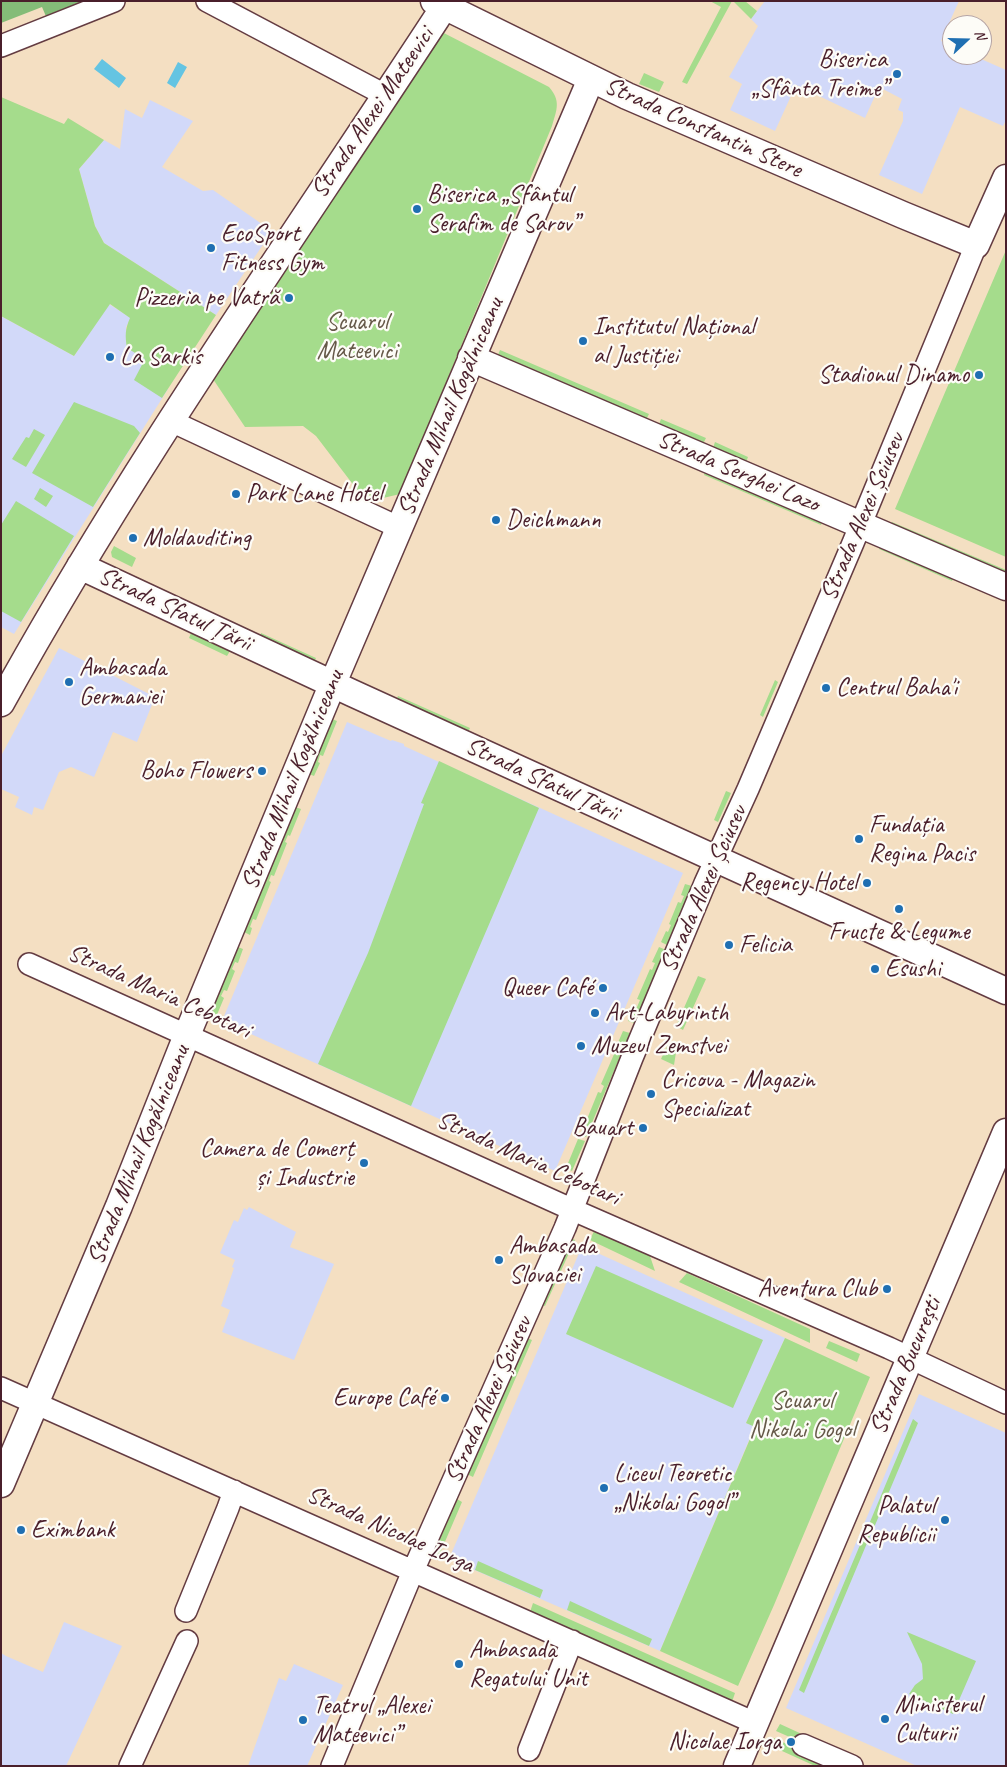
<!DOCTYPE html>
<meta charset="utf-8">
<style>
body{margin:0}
#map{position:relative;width:1007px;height:1767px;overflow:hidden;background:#f4dfc2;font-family:Caveat,sans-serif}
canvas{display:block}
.frame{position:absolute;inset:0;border:2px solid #4a1f2b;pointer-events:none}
.north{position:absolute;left:942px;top:15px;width:50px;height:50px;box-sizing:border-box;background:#fdfcf7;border:1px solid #b5a4a5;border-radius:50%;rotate:69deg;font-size:14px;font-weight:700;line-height:20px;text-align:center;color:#4a1f2b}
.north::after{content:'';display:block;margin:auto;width:18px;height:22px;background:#1f6fb2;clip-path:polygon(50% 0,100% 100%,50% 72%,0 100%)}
</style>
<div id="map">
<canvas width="1007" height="1767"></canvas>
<div class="frame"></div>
<div class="north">N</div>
</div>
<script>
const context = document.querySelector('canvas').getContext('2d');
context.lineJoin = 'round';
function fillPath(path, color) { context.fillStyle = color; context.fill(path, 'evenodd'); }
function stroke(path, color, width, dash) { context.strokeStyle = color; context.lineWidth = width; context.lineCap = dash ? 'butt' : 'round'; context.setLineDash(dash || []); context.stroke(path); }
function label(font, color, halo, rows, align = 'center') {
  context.font = font + ' Caveat,sans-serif'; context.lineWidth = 4.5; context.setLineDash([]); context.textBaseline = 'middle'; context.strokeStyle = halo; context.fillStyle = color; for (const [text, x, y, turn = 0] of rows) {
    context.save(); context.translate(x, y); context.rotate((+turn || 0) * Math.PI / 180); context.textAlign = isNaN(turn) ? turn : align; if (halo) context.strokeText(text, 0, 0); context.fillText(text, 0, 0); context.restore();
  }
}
const built = new Path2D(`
 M765 1H959L941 41 952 46V55H972L1006 70V120L1003 126 960 107 922 194 879 175 903 121V112L898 110 902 99 879 87 865 118 796 85 775 131 730 110 742 84 729 77 758 26 751 19Z
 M150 100 193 121 162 167 203 191 213 190 272 231 216 315 104 243 95 226 79 169 104 140 120 149 125 109 142 118Z
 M109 304 131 318 126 327 127 348 166 371 168 389 14 634 1 627V316L74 356Z
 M59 648 155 697 137 742 113 732 94 777 71 767 59 772 43 810 34 807 32 815 15 807 19 797 1 789V756Z
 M347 722 391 741 392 740 404 744V746L683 873 555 1171 222 1021Z
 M249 1207 296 1232 290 1247 334 1264 294 1360 222 1332 230 1310 221 1306 234 1268 232 1267 235 1260 220 1253 234 1220 238 1222 244 1208 247 1210Z
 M582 1246 785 1338 746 1423 755 1426 660 1651 449 1559Z
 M919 1394 1006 1433V1766H917L786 1708Z
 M64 1622 122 1646 66 1766H1V1653L6 1656 43 1672Z
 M294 1664 343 1685 307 1766H248L279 1678 286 1681Z`);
const green = new Path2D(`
 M710 1H732L687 84 682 82 721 7Z
 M733 1H745L757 11 751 19Z
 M438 30 549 87C561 101 557 109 552 126L400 494 379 499 358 491 316 436 303 426 245 427 211 376Z
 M644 73 664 82 659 92 639 84Z
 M1 97 64 124 68 118 104 140 79 169 95 226 104 243 216 315 162 398 134 380 145 359 127 348C125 336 125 329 130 318L110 304 74 356 1 316Z
 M1006 250V557L895 509Z
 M500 350 649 414 645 422 497 357Z
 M74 402 134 426 140 433 93 507 32 473Z
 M661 419 706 438 702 446 658 427Z
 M34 429 45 435 26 467 12 459 26 437 29 438Z
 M715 442 748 457 745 465 712 451Z
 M707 466 824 517 821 525 704 475Z
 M40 488 53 496 46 507 34 499Z
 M16 501 74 536 21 622 1 611V525Z
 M892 522 1006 570V578L890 528Z
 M881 544 954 575 952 581 879 549Z
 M114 546 136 558 132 567 112 557 111 552Z
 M191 633 230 651 227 656 189 638Z
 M261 633 316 658 314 663 260 638Z
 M775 680 778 682 763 717 760 715Z
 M398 696 470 728 467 734 396 701Z
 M332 719 337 721 323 756 320 755 318 762 320 763 314 776 309 774Z
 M439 761 539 808 411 1106 318 1064 368 953 424 804 421 803Z
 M726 791 731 793 718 822 714 820Z
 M295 807 301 809 290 836 288 835 285 842 287 843 274 876 271 875 269 881 271 882 256 920 253 919 250 927 252 928 250 935 244 932Z
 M685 884 692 886 667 945 661 942 666 931 668 932 671 925 669 924 678 902 681 903 684 896 681 895Z
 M238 947 243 949 238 963 235 962 232 969 235 971 227 991 224 990 221 996 224 998 216 1017 210 1014Z
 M659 947 666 950 634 1023 628 1021 635 1006 637 1007 640 1000 637 999 650 969 652 970 655 963 652 962Z
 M698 976 706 979 683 1030 676 1026Z
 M623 1031 630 1033 586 1137 580 1135 582 1131 585 1132 587 1126 585 1124 598 1092 601 1093 604 1086 601 1084 615 1052 617 1053 620 1047 617 1045Z
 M669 1042 677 1046 674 1065 661 1059Z
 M578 1139 585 1141 572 1171 566 1168Z
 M594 1231 650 1256 655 1271 590 1240Z
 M569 1237 575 1240 545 1306 539 1304Z
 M596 1266 763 1340 733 1408 566 1334Z
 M687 1273 810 1329V1343L679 1282Z
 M525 1337 532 1340 473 1477 467 1474Z
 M785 1338 870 1377 774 1605 738 1686 660 1651 755 1427 746 1423Z
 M829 1341 860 1354 857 1362 826 1348Z
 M913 1419 918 1423 873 1530 867 1529Z
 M457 1499 462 1502 438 1558 433 1555Z
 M865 1533 870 1536 804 1693 799 1690Z
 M478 1561 543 1590 540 1598 475 1570Z
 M570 1601 652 1639 649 1646 567 1610Z
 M533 1603 735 1693 732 1702 530 1612Z
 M907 1632 976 1661 953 1714 909 1694 915 1685 923 1679 922 1664Z
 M780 1724 804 1735 801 1742 776 1731Z
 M774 1738 834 1766H815L771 1746Z`);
const forest = new Path2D(`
 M1 1H84L86 5 48 21 42 7 1 23Z`);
const water = new Path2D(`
 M102 59 126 78 119 88 94 69Z
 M178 62 187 67 175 88 167 83Z`);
const minor = new Path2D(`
 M207 1 385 95
 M1 46 114 1
 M171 421 400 528
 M29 964 571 1209 889 1348 1006 1403
 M1 1388 755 1723
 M186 1611 228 1508 234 1491
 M803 1745 852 1766
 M529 1750 572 1641
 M130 1766 187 1641
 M332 1766 413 1571 565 1228 632 1058 705 883 748 789 853 543 976 245`);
const major = new Path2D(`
 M434 1 627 96 903 215 976 245 1006 178
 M471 358 1006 587
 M80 566 352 693 1006 991
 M1 703C134 462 294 237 444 7
 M1 1484 119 1206 187 1035 333 683 591 79
 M737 1766 1006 1132`);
const markers = [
 [897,74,5,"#1f6fb2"],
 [417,209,5,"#1f6fb2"],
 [211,248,5,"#1f6fb2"],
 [289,298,5,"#1f6fb2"],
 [583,341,5,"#1f6fb2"],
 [110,357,5,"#1f6fb2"],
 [979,375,5,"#1f6fb2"],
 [236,494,5,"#1f6fb2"],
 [496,520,5,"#1f6fb2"],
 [133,538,5,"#1f6fb2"],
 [69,682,5,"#1f6fb2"],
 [826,688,5,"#1f6fb2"],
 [262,771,5,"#1f6fb2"],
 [859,839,5,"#1f6fb2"],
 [867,883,5,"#1f6fb2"],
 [899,909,5,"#1f6fb2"],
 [729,945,5,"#1f6fb2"],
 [875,969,5,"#1f6fb2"],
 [603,988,5,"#1f6fb2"],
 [595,1013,5,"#1f6fb2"],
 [581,1046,5,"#1f6fb2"],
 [651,1094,5,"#1f6fb2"],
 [643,1128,5,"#1f6fb2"],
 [364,1163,5,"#1f6fb2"],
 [499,1260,5,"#1f6fb2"],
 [887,1289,5,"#1f6fb2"],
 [445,1398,5,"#1f6fb2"],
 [604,1488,5,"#1f6fb2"],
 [945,1520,5,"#1f6fb2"],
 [21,1530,5,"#1f6fb2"],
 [459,1664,5,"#1f6fb2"],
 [885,1719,5,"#1f6fb2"],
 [303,1720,5,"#1f6fb2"],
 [791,1742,5,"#1f6fb2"]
];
const poiNames = [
 ["Biserica",887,60,"right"],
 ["„Sfânta Treime”",887,89,"right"],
 ["Biserica „Sfântul",427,195],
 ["Serafim de Sarov”",427,224],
 ["EcoSport",221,234],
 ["Fitness Gym",221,263],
 ["Pizzeria pe Vatră",279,298,"right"],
 ["Institutul Național",593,327],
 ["al Justiției",593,356],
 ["La Sarkis",120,357],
 ["Stadionul Dinamo",969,375,"right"],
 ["Park Lane Hotel",246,494],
 ["Deichmann",506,520],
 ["Moldauditing",143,538],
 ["Ambasada",79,668],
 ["Germaniei",79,697],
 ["Centrul Baha'i",836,688],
 ["Boho Flowers",252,771,"right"],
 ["Fundația",869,825],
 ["Regina Pacis",869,854],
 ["Regency Hotel",857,883,"right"],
 ["Fructe & Legume",899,932,"center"],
 ["Felicia",739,945],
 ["Esushi",885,969],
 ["Queer Café",593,988,"right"],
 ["Art-Labyrinth",605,1013],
 ["Muzeul Zemstvei",591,1046],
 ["Cricova - Magazin",661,1080],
 ["Specializat",661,1109],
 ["Bauart",633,1128,"right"],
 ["Camera de Comerț",354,1149,"right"],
 ["și Industrie",354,1178,"right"],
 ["Ambasada",509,1246],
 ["Slovaciei",509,1275],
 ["Aventura Club",877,1289,"right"],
 ["Europe Café",435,1398,"right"],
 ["Liceul Teoretic",614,1474],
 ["„Nikolai Gogol”",614,1503],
 ["Palatul",935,1506,"right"],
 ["Republicii",935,1535,"right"],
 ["Eximbank",31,1530],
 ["Ambasada",469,1650],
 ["Regatului Unit",469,1679],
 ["Ministerul",895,1705],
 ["Culturii",895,1734],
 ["Teatrul „Alexei",313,1706],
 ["Mateevici”",313,1735],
 ["Nicolae Iorga",781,1742,"right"]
];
const streetNames = [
 ["Strada Alexei Mateevici",373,113,-56],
 ["Strada Constantin Stere",703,128,24],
 ["Strada Mihail Kogălniceanu",451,407,-67],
 ["Strada Serghei Lazo",738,472,23],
 ["Strada Alexei Șciusev",863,517,-67],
 ["Strada Sfatul Țării",175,610,25],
 ["Strada Mihail Kogălniceanu",293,780,-68],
 ["Strada Sfatul Țării",542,780,25],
 ["Strada Alexei Șciusev",704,889,-66],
 ["Strada Maria Cebotari",159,992,24],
 ["Strada Mihail Kogălniceanu",139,1155,-68],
 ["Strada Maria Cebotari",528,1159,24],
 ["Strada București",906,1366,-67],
 ["Strada Alexei Șciusev",489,1400,-66],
 ["Strada Nicolae Iorga",390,1530,24]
];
const parkNames = [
 ["Scuarul",357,322],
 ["Mateevici",357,351],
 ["Scuarul",802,1401],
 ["Nikolai Gogol",802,1430]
];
fillPath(built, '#d2d9f9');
fillPath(green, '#a5dc8c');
fillPath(forest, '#84bc78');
fillPath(water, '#64c4e2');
stroke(minor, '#643c42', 24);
stroke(major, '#643c42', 29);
stroke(minor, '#fff', 21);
stroke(major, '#fff', 26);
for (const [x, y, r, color] of markers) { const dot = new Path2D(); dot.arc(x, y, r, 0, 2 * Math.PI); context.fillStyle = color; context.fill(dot); stroke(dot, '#fdfcf7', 2); }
label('25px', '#4a1f2b', '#fdfcf7', poiNames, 'left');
label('25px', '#4a1f2b', '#fdfcf7', streetNames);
label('25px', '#655848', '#fdfcf7', parkNames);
</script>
